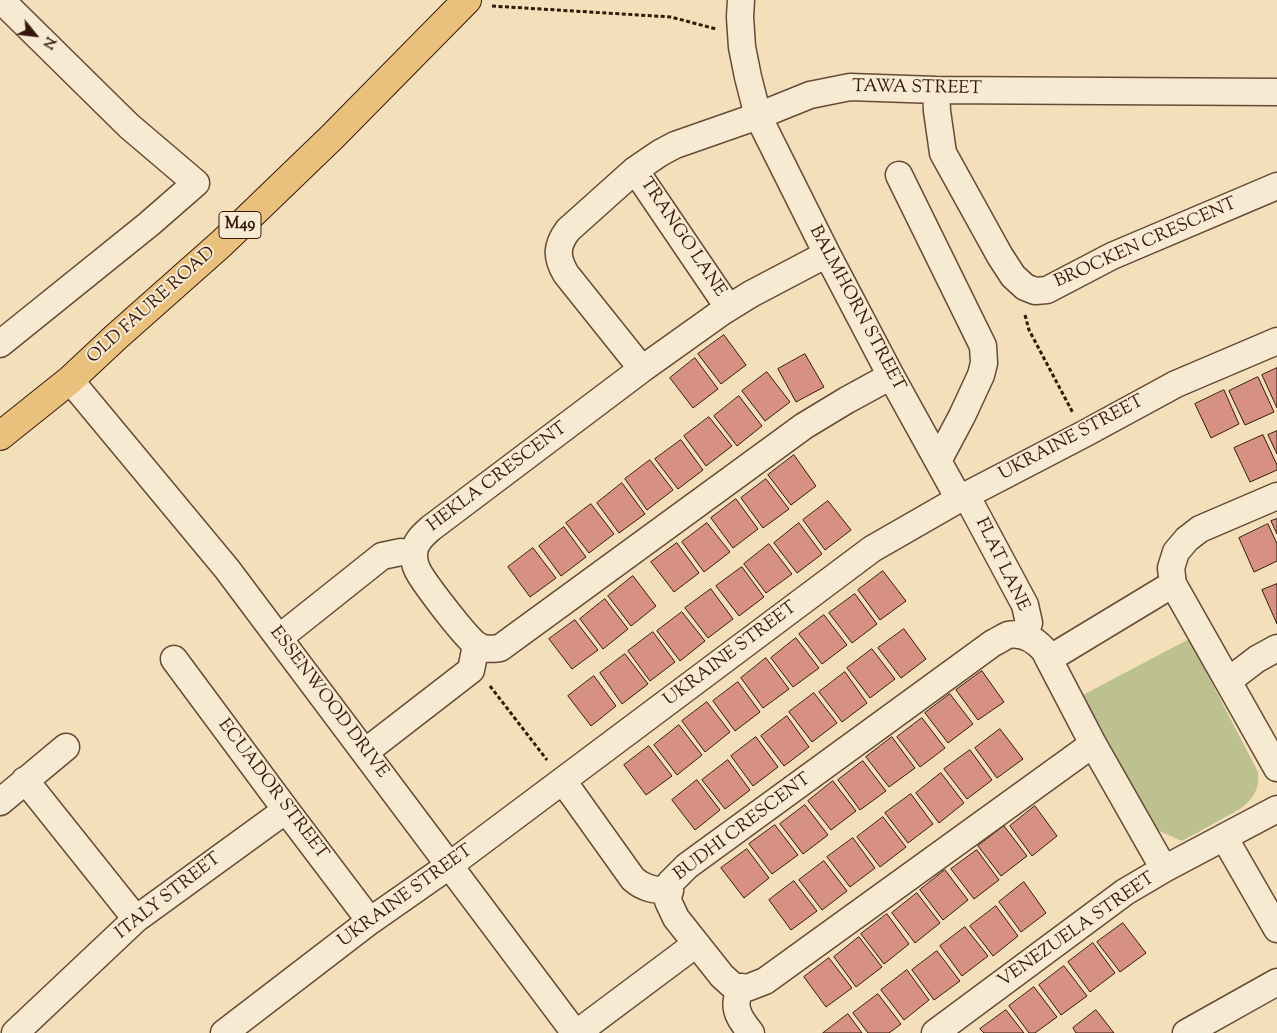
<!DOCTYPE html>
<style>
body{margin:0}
#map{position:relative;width:1277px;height:1033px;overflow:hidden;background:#f3dfba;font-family:"Sorts Mill Goudy",serif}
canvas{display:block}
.north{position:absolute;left:10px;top:10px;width:50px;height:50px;-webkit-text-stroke:4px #f7ead2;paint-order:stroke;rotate:119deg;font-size:14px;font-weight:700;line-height:20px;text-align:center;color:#37190b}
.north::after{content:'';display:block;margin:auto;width:18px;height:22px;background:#37190b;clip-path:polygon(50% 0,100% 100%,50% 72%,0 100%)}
</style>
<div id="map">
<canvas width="1277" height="1033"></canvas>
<div class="north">N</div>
</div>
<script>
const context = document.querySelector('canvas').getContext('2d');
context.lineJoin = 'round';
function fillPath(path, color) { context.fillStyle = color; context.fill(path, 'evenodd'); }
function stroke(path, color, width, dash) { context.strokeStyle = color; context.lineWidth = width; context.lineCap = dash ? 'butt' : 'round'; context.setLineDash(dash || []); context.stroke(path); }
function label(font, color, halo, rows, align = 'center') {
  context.font = font + ' "Sorts Mill Goudy",serif'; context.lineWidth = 4; context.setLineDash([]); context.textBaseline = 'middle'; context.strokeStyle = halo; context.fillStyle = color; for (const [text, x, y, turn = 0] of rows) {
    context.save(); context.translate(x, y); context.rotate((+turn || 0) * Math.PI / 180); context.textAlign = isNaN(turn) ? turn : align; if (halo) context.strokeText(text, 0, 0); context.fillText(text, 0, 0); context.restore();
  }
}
const green = new Path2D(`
 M1189 639 1258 772C1260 789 1253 799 1240 809L1182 841 1157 830 1147 815 1083 695Z`);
const building = new Path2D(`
 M724 335 746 365 721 384 698 354Z
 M805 354 824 387 796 402 778 369Z
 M695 358 718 389 693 408 670 378Z
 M1277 368V408L1262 375Z
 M767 372 790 402 765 421 742 391Z
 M1258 377 1274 412 1245 425 1229 391Z
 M1224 390 1239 424 1211 438 1195 404Z
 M739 396 762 426 737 446 714 416Z
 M709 417 732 446 706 466 684 436Z
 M1277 431V454L1268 435Z
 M1263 435 1277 465V470L1250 482 1234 448Z
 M681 440 703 470 678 489 655 459Z
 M794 455 816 486 791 505 768 475Z
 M650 460 673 490 647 510 625 479Z
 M766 479 789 509 763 528 741 498Z
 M622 483 645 514 619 533 597 503Z
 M736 499 758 529 733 548 711 518Z
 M828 501 851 530 825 550 803 520Z
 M591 504 614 534 589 553 566 523Z
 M1277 519V534L1271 521Z
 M707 523 730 552 704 572 682 542Z
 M799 523 822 554 797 573 774 543Z
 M1268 524 1277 544V561L1254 572 1239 538Z
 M564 527 586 557 561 576 539 546Z
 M677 543 699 573 674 592 651 562Z
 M769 544 792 574 766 593 744 564Z
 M533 548 556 578 530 597 508 567Z
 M742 567 764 597 739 616 716 586Z
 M883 571 906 601 880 620 858 590Z
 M633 576 656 606 631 626 608 596Z
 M1277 584V624L1262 590Z
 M711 589 733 619 708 638 685 608Z
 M855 594 877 624 852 643 829 613Z
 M605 599 628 629 603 649 580 619Z
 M682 612 705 641 680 661 657 631Z
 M824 615 847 645 822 664 799 634Z
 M575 620 598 650 572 669 549 639Z
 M904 629 926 659 901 678 878 648Z
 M653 632 675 662 650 681 628 651Z
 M796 638 819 668 793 687 771 658Z
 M872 649 895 679 870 698 847 668Z
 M625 654 648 684 622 704 600 673Z
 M766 658 789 689 763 708 741 678Z
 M982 671 1004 702 978 720 956 690Z
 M845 672 867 703 842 722 819 692Z
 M594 676 616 706 591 726 568 696Z
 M738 682 760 712 735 731 713 701Z
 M814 693 837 723 812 742 789 712Z
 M950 694 973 724 948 743 925 713Z
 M707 702 730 732 705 752 682 721Z
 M787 716 809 747 784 766 761 736Z
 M922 718 945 748 920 767 897 737Z
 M679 725 702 755 677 775 654 745Z
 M1000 729 1023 759 997 778 975 748Z
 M756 737 778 767 753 786 731 756Z
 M892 737 915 768 889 787 866 757Z
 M649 746 672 776 646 795 624 765Z
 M970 750 992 780 967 799 944 769Z
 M728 760 750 790 725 809 702 780Z
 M863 761 886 791 860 810 838 780Z
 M941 773 964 803 939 823 916 793Z
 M697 780 720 810 695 830 672 800Z
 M833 781 856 811 831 830 808 801Z
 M911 794 933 824 908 843 885 813Z
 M805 805 828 835 803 854 780 824Z
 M1035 806 1057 836 1032 856 1010 826Z
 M883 817 906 847 880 867 857 837Z
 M775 825 798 855 772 874 749 844Z
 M1004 826 1027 856 1001 876 978 846Z
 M853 838 875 868 850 887 827 857Z
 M747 849 769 878 744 898 721 868Z
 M977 850 999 880 974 899 951 869Z
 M824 861 847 891 822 910 799 880Z
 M945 870 968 900 943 920 920 890Z
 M794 881 817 911 791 930 769 900Z
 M1024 882 1046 913 1021 932 999 902Z
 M917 893 940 923 915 943 892 913Z
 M996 906 1018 936 993 956 970 926Z
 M887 914 909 944 884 964 861 934Z
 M1123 923 1146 953 1120 972 1097 942Z
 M965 927 988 956 962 976 940 946Z
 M859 937 882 967 856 987 834 957Z
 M1093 943 1115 973 1090 992 1068 962Z
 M937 951 960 981 934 1000 912 970Z
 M829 958 852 988 826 1007 804 977Z
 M1064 966 1087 996 1061 1015 1039 985Z
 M907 970 929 1000 904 1020 881 990Z
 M1034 987 1057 1017 1035 1033H1029L1009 1006Z
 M878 994 901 1024 889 1033H868L853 1013Z
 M1006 1010 1024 1033H984L980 1029Z
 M1096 1010 1114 1033H1076L1073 1028Z
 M848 1014 862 1033H823Z`);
const path = new Path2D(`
 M492 6 671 17 716 29
 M1025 315 1029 330 1073 413
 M490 686 547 760`);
const minor = new Path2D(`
 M741 0 740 17 742 47 748 77 758 116 827 254 891 376 959 499
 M936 90 937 111 943 153 1000 256 1013 276 1025 287 1035 291 1047 290 1112 256 1277 186
 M635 170 728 307
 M899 175 983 346 984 363 981 375 962 416 938 461
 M827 254 751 294 722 312 642 369 431 528C423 535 415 542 414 553 414 557 415 565 417 569 421 579 468 641 477 645 484 650 492 649 500 648L804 426 847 400 891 376
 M0 344 149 224 196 183 129 126 1 0
 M642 369 566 274C556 257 556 246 568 230L635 170 660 153 675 145 758 116 810 95 850 87 936 90 1277 92
 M70 380 227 569 575 1033
 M966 495 1025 605 1029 623 1023 636
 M1277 496 1200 529 1187 539 1176 552 1171 568 1173 584 1277 768
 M279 638 382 556 401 552 414 554
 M174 659 286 810 370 921
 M1049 659 1173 584
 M1228 681 1257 659 1277 648
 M1093 744 765 981 747 988 733 986 722 976 676 918 668 901 670 883 687 866 993 643C998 641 1003 637 1008 635 1023 632 1035 640 1044 650L1093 744 1164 869
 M365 752 471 670 476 645
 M25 780 136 919
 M563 781 633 879C644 889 655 890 670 891
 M0 802 66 747
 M1224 837 1277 929
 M742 987C740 991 738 995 737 999 734 1012 743 1023 751 1033
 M15 1033 136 919 286 810
 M224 1033 370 921 450 865 872 549 959 499 1084 434 1176 384 1277 341
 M577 1033 696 944
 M935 1033 1125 892 1164 869 1277 809
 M1186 1033 1277 982`);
const major = new Path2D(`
 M0 436 70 380 116 337 222 243 332 137 467 0`);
const shields = [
 [240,225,42]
];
const shieldNames = [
 ["M49",240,225]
];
const streetNames = [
 ["TAWA STREET",917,89,1],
 ["TRANGO LANE",682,238,56],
 ["BROCKEN CRESCENT",1146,244,-24],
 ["OLD FAURE ROAD",152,306,-42],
 ["BALMHORN STREET",856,309,62],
 ["UKRAINE STREET",1072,439,-28],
 ["HEKLA CRESCENT",498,478,-37],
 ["FLAT LANE",1001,565,64],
 ["UKRAINE STREET",731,655,-37],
 ["ESSENWOOD DRIVE",328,703,53],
 ["ECUADOR STREET",272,790,53],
 ["BUDHI CRESCENT",743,828,-37],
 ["ITALY STREET",169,897,-38],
 ["UKRAINE STREET",406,897,-36],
 ["VENEZUELA STREET",1077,931,-35]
];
fillPath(green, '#bdc18f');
fillPath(building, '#d79183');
stroke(building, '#37190b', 1);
stroke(minor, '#664a37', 29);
stroke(major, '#37190b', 30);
stroke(path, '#37190b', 3, [4, 2.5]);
stroke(minor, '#f7ead2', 26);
stroke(major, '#eac07d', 28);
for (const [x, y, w] of shields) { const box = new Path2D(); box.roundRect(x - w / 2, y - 13.5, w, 27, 4); context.fillStyle = '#f7ead2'; context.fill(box); stroke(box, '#37190b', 1); }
label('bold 16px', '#37190b', null, shieldNames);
label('18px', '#37190b', '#f7ead2', streetNames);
</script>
